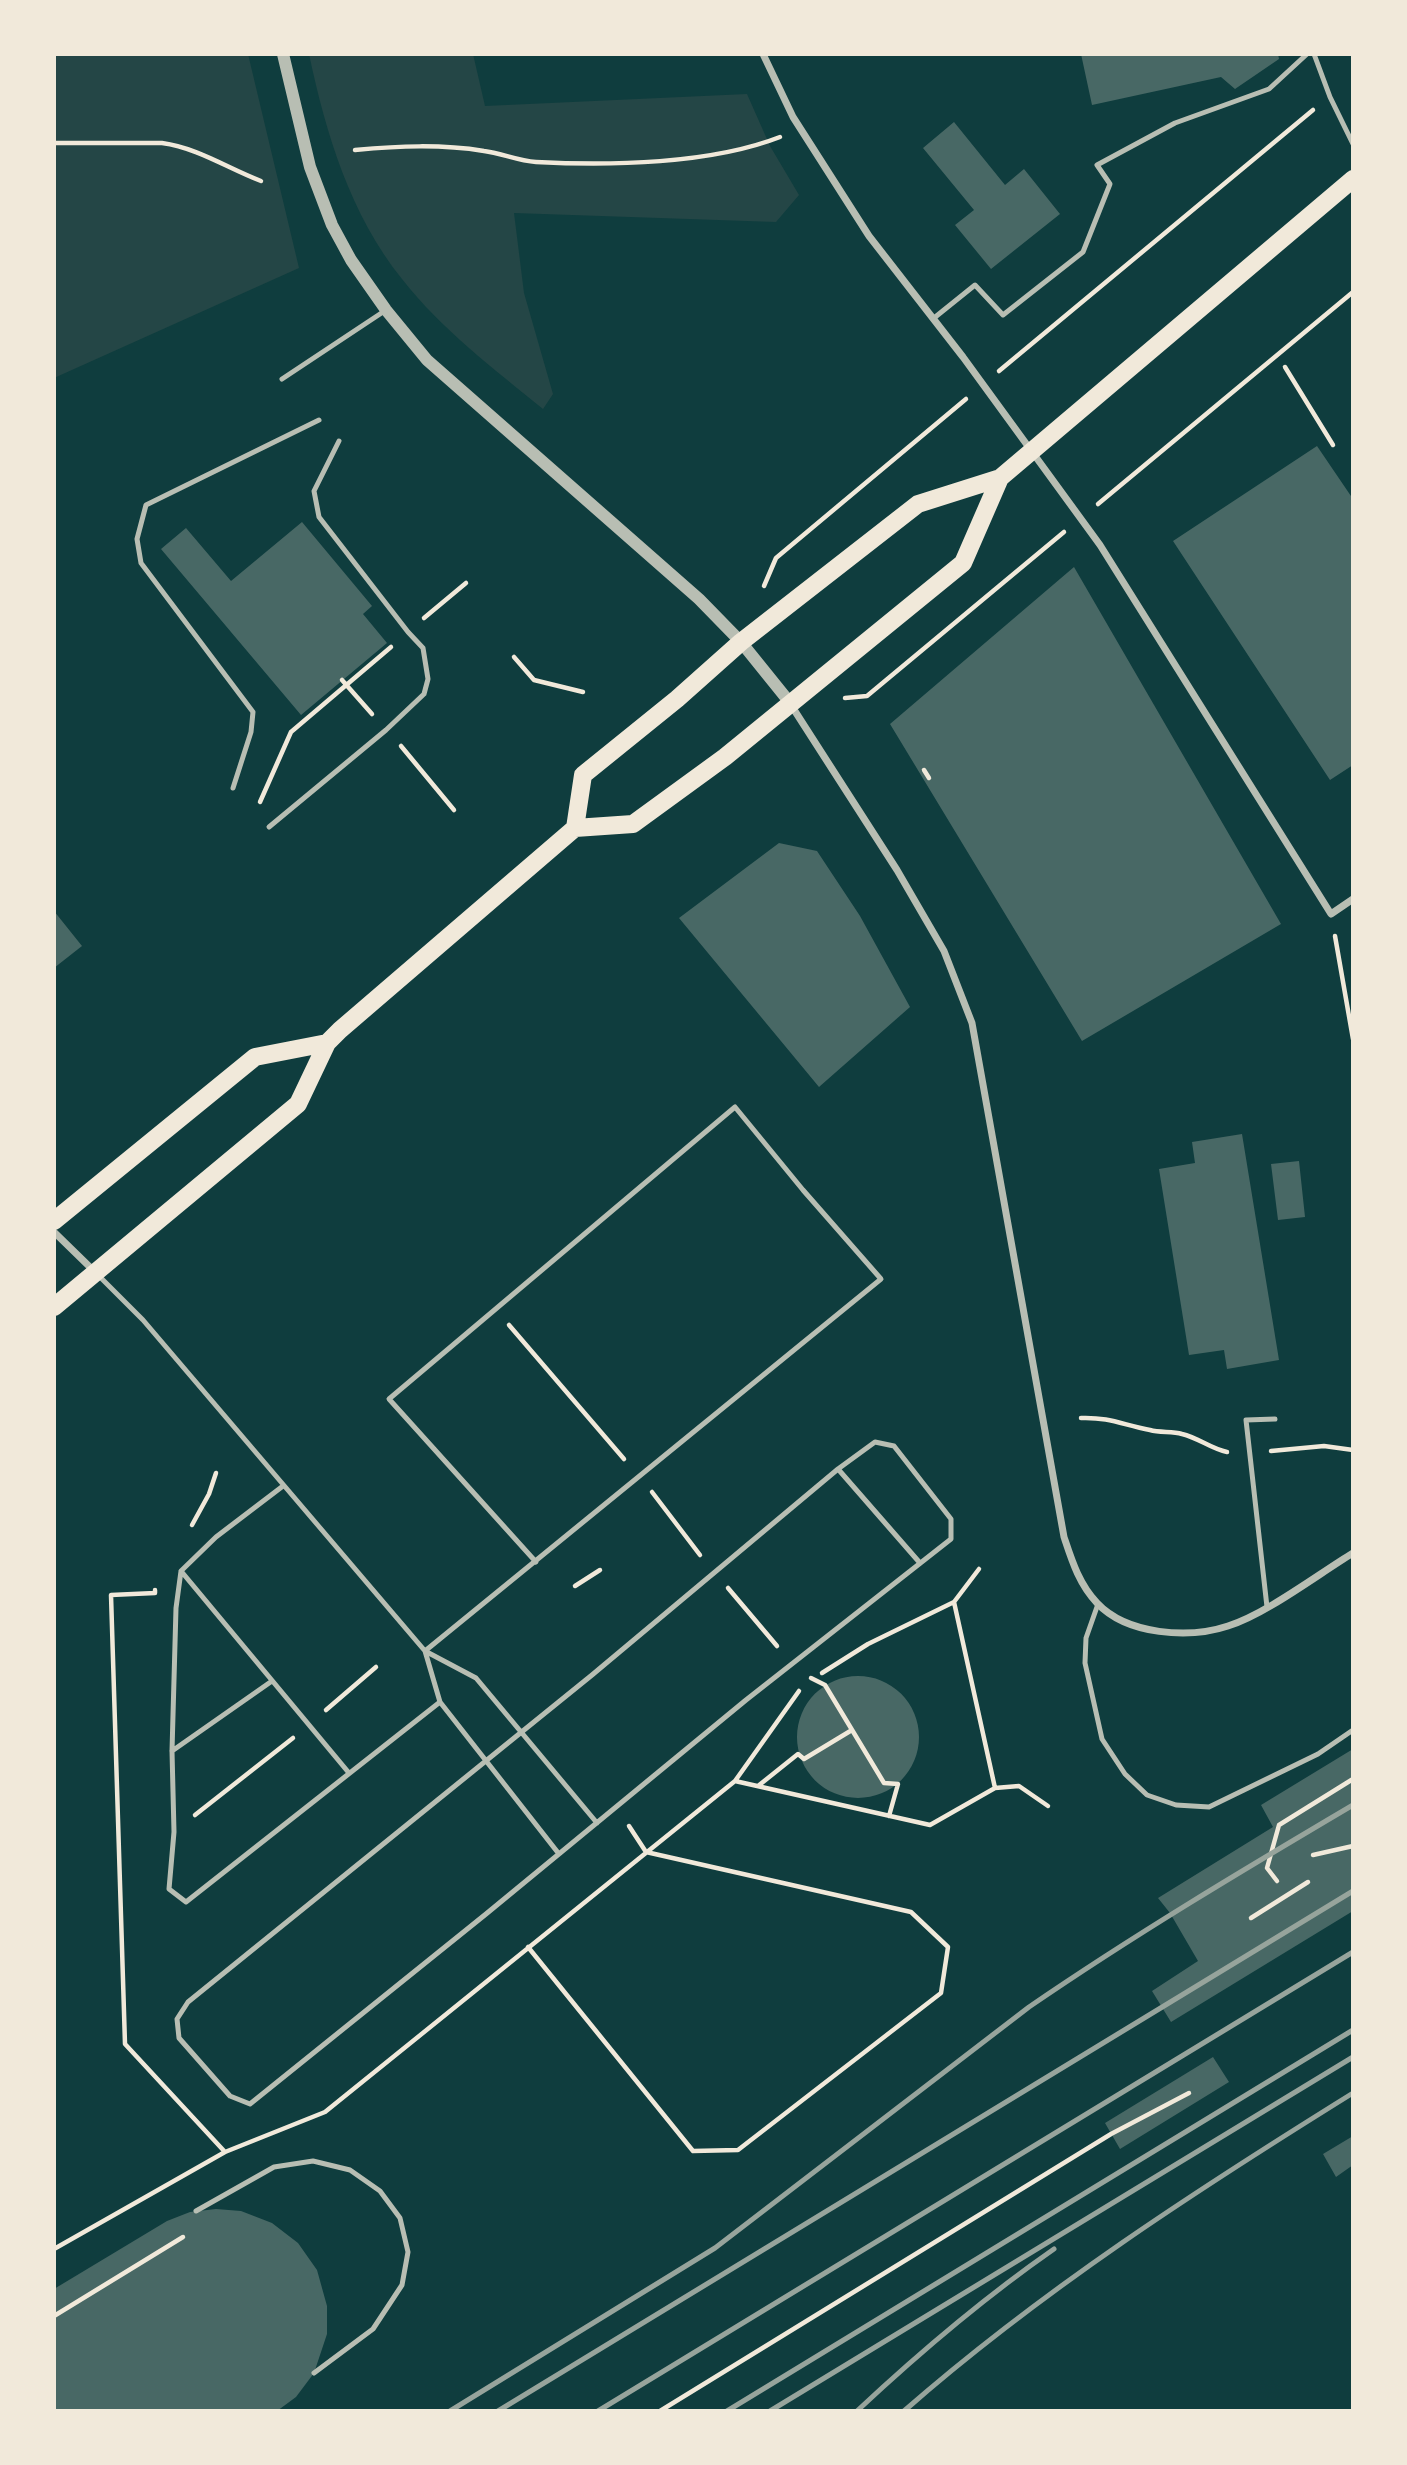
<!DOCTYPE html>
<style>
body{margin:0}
#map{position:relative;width:1407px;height:2465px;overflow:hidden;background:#0f3d3e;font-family:Quicksand,sans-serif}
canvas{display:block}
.frame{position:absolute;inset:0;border:56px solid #f1e9da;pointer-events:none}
</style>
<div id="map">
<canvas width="1407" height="2465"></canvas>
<div class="frame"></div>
</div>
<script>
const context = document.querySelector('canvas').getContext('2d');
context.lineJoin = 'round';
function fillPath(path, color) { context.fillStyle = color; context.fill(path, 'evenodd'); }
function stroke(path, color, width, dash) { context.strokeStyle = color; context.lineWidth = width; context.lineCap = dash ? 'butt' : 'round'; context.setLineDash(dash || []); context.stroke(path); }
const green = new Path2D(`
 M54 54H248L299 268 54 378Z
 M309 54H473L485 106 747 94 770 146 799 195 776 222 514 213 524 293 553 394 543 409C494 369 441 329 402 279 350 214 326 134 309 54Z`);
const building = new Path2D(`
 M1081 54H1278L1279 59 1235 89 1221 77 1092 105Z
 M954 122 1005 185 1024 169 1060 214 991 269 955 225 974 210 923 148Z
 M1317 446 1353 499V765L1330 780 1173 541Z
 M302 522 372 606 363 614 387 643 301 715 161 549 186 528 231 581Z
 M1074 567 1281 924 1082 1041 890 724Z
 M779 843 817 851 860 916 910 1007 819 1087 679 918Z
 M54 911 82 946 54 968Z
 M1242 1134 1279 1360 1227 1369 1224 1350 1189 1355 1159 1169 1195 1163 1192 1142Z
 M1299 1161 1305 1217 1278 1220 1271 1164Z
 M797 1737a61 61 0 1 1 122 0a61 61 0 1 1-122 0Z
 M1353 1749V1911L1171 2022 1152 1991 1198 1961 1170 1913 1158 1898 1273 1827 1261 1805Z
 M1213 2057 1229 2082 1120 2149 1105 2123Z
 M1353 2136V2165L1336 2177 1323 2154Z
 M216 2209 241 2211 272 2223 298 2243 317 2270 327 2306V2334L314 2373 296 2397 277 2411H54V2289L167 2221 190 2212Z`);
const path = new Path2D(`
 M54 143H162C198 148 227 168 261 181
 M355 150C399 146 440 144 484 151 501 153 518 161 536 162 610 166 711 164 780 137
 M1285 367 1333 445
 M999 371 1313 110
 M1098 504 1353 292
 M764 586 776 558 966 399
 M424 618 466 583
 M514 657 534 680 583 692
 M342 680 372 714
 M845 698 867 696 1064 532
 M401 746 454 810
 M924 770 929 778
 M260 802 291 732 391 647
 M1335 936 1353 1039
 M509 1325 624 1459
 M1081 1418C1110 1417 1123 1425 1150 1430 1160 1433 1172 1431 1182 1434 1199 1438 1211 1449 1227 1452
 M1271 1451 1324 1446 1353 1450
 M652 1492 700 1555
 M192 1525 209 1494 216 1473
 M575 1586 600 1570
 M728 1588 777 1646
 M155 1590V1593L111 1595 125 2044 225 2152
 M954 1602 995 1788
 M822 1673 868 1644 954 1602 979 1569
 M811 1678 825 1685 884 1783 898 1784 889 1816
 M326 1710 376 1667
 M735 1781 930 1825 995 1788 1019 1786 1048 1806
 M758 1786 798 1754 804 1759 852 1730
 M195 1815 293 1738
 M1313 1855 1353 1846
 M1277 1881 1267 1868 1279 1825 1353 1779
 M1251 1918 1308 1882
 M528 1947 693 2151 738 2150 941 1993 948 1947 911 1912 646 1852 629 1826
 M54 2249 225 2152 325 2112 735 1781 799 1691
 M54 2316 183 2237
 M660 2411 1111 2134 1189 2093`);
const service = new Path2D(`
 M1314 54 1330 97 1353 144
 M934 318 975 285 1003 315 1083 252 1110 184 1097 165 1175 123 1269 89 1307 54
 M282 379 386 310
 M233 788 251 732 253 712 141 563 137 539 146 505 319 420
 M269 827 386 730 424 694 428 679 423 648 408 632 319 517 314 491 339 441
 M97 1274 143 1320 425 1651 476 1678 597 1823
 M875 1442 894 1446 951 1519V1539L746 1700 486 1914 250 2104 230 2096 179 2038 177 2019 188 2002 592 1675 838 1469Z
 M838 1469 920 1563
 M283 1486 216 1537 181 1571 176 1608 172 1751 174 1832 169 1889 186 1902 440 1702
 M181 1571 349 1773
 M1098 1604 1086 1638 1085 1663 1102 1739 1125 1774 1147 1795 1176 1805 1209 1807 1318 1754 1353 1730
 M1267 1607 1246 1420 1275 1419
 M425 1651 881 1279 803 1190 735 1107 389 1399 536 1562
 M425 1651 440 1702 559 1854
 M172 1751 272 1681
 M196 2211 274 2167 313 2161 350 2170 380 2191 400 2218 408 2252 402 2285 373 2329 314 2373`);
const minor = new Path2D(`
 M763 54 793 117 869 236 963 357 1100 545 1331 914 1353 899
 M791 705 897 870 944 951 972 1023 1064 1537C1072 1561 1079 1584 1097 1603 1127 1635 1189 1639 1228 1626 1266 1614 1317 1575 1353 1553
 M54 1232 94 1271`);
const tertiary = new Path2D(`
 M283 54 310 167 332 225 351 260 386 310 427 360 699 599 741 642 791 704`);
const primary = new Path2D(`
 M575 828 583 775 677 699 741 642 918 504 1000 478 1353 179
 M54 1221 255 1057 327 1043
 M54 1307 298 1104 327 1043 340 1030 575 828 633 824 725 757 963 563 1000 478`);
const rail = new Path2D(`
 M450 2411 715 2248 1029 2007C1134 1935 1243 1870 1353 1805
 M498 2411 1353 1891
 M598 2411 1353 1952
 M727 2411 1353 2030
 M770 2411 1353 2057
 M857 2411C919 2353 985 2297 1054 2249
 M904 2411C1042 2290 1197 2190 1353 2093`);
fillPath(green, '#244646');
fillPath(building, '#486865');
stroke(path, '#f1e9da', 4.5);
stroke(service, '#b8beb3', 5);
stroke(minor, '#b8beb3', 7);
stroke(tertiary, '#b8beb3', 12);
stroke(primary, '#f1e9da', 18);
stroke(rail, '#97a49c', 5);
</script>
